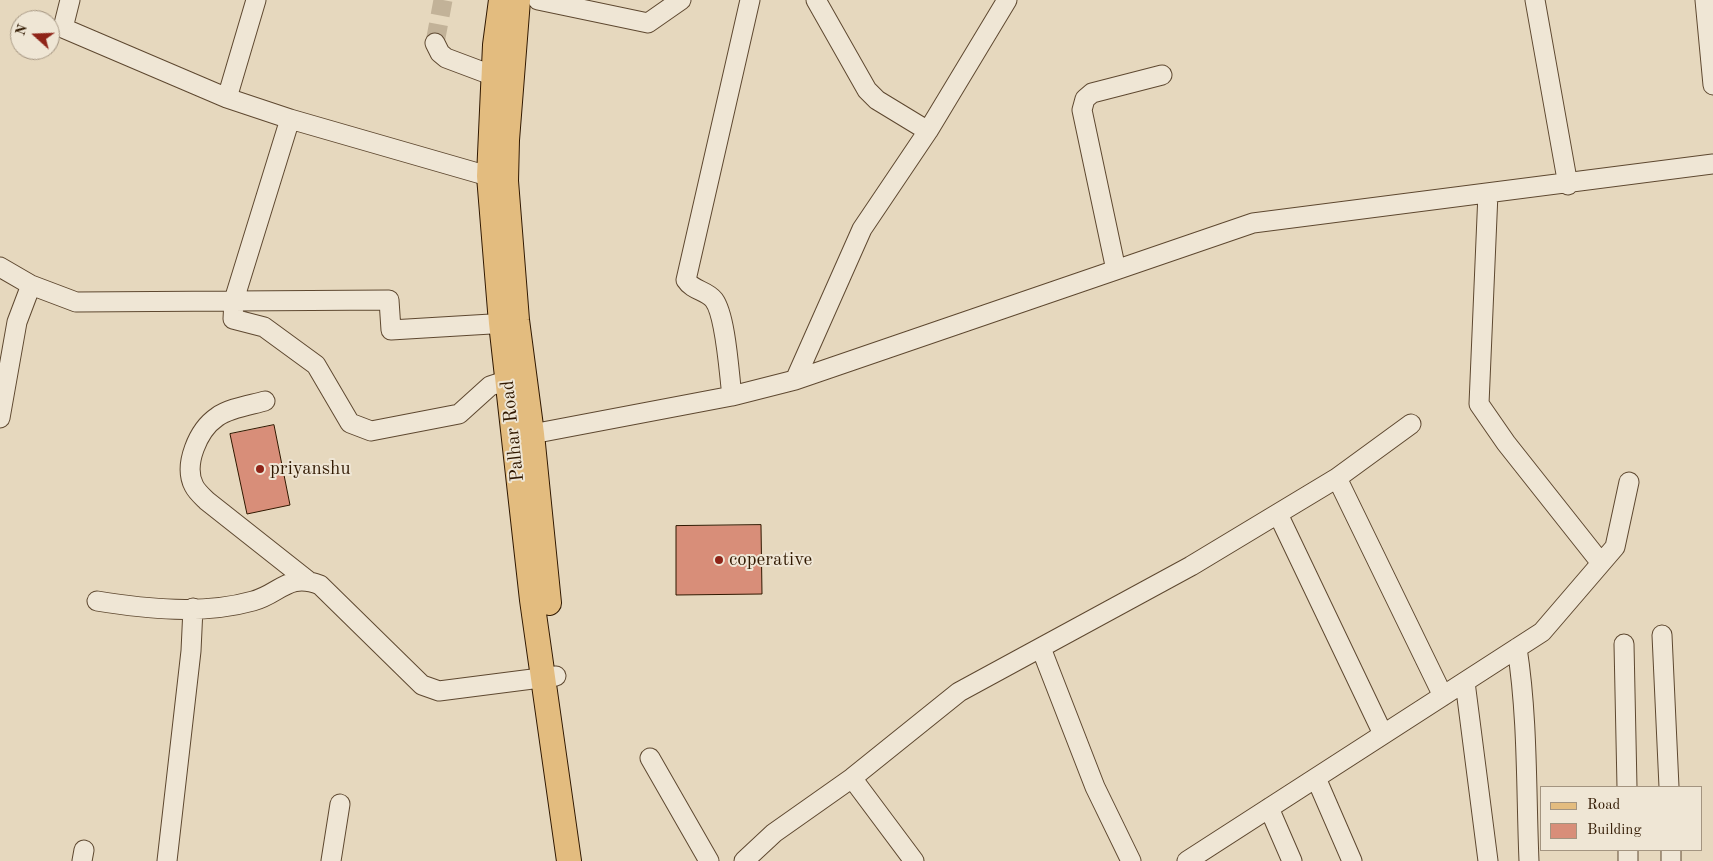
<!DOCTYPE html>
<style>
body{margin:0}
#map{position:relative;width:1713px;height:861px;overflow:hidden;background:#e6d8be;font-family:"Old Standard TT",serif}
canvas{display:block}
.legend{position:absolute;left:1540px;top:786px;width:162px;height:65px;box-sizing:border-box;background:#efe6d5;border:1px solid #a39480;margin:0;padding:6px 9px;list-style:none;font-size:15px;color:#301800}
.legend li{display:flex;align-items:center;gap:10px;height:25px}
.legend b{width:25px;border:1px solid #a39480}
.north{position:absolute;left:10px;top:10px;width:50px;height:50px;box-sizing:border-box;background:#efe6d5;border:1px solid #a39480;border-radius:50%;rotate:290deg;font-size:14px;font-weight:700;line-height:20px;text-align:center;color:#301800}
.north::after{content:'';display:block;margin:auto;width:18px;height:22px;background:#8f2418;clip-path:polygon(50% 0,100% 100%,50% 72%,0 100%)}
</style>
<div id="map">
<canvas width="1713" height="861"></canvas>
<ul class="legend">
<li><b style="height:6px;background:#e3bc7f"></b>Road</li>
<li><b style="height:14px;background:#d88e79"></b>Building</li>
</ul>
<div class="north">N</div>
</div>
<script>
const context = document.querySelector('canvas').getContext('2d');
context.lineJoin = 'round';
function fillPath(path, color) { context.fillStyle = color; context.fill(path, 'evenodd'); }
function stroke(path, color, width, dash) { context.strokeStyle = color; context.lineWidth = width; context.lineCap = dash ? 'butt' : 'round'; context.setLineDash(dash || []); context.stroke(path); }
function label(font, color, halo, rows, align = 'center') {
  context.font = font + ' "Old Standard TT",serif'; context.lineWidth = 4; context.setLineDash([]); context.textBaseline = 'middle'; context.strokeStyle = halo; context.fillStyle = color; for (const [text, x, y, turn = 0] of rows) {
    context.save(); context.translate(x, y); context.rotate((+turn || 0) * Math.PI / 180); context.textAlign = isNaN(turn) ? turn : align; if (halo) context.strokeText(text, 0, 0); context.fillText(text, 0, 0); context.restore();
  }
}
const building = new Path2D(`
 M274 425 290 505 247 514 230 434Z
 M761 525 762 594 676 595V526Z`);
const minorTunnel = new Path2D(`
 M435 43 443 0`);
const minor = new Path2D(`
 M70 0 63 28 227 98 290 119
 M538 0 648 23 681 0
 M816 0 867 90 877 100 928 131
 M1535 0 1568 185
 M1705 0 1713 85
 M435 43 440 53 446 58 494 76
 M227 98 256 0
 M502 180 290 119 234 300 233 319 264 327 316 365 350 423 371 431 459 414 490 386 508 380
 M1488 193 1479 404 1506 443 1601 563
 M0 267 31 285 76 302 389 300 391 330 491 324 515 320
 M1116 270 1082 110 1085 99 1092 93 1162 75
 M795 380 862 229 928 131 1007 0
 M732 396C729 374 726 316 714 300 706 290 693 291 686 280L750 0
 M265 401C251 405 229 408 217 417 198 430 183 465 194 486 197 492 203 497 207 501L307 580
 M0 418 17 322 31 285
 M532 434 732 396 795 380 1253 223 1713 164
 M1337 478 1443 696
 M1278 514 1383 734
 M97 601C147 609 203 615 253 601 280 594 288 572 320 585L422 685 439 691 556 676
 M1662 635 1669 787
 M1624 644 1627 787
 M1041 648 1095 787 1131 861
 M1517 648C1528 718 1526 791 1529 861
 M1465 682 1488 861
 M650 758 709 861
 M852 778 914 861
 M1316 778 1352 861
 M1269 808 1292 861
 M1628 850V861
 M82 861 84 850
 M167 861 191 651 193 608
 M331 861 340 804
 M744 861 774 833 852 778 959 692 1191 566 1337 478 1411 424
 M1187 861 1542 632 1615 547 1629 482
 M1671 861V850`);
const major = new Path2D(`
 M501 0 495 45 489 176 501 323 532 600 569 861
 M518 0 507 140 506 181 517 320 532 434 549 603`);
const markers = [
 [260,469,5,"#8f2418"],
 [719,560,5,"#8f2418"]
];
const streetNames = [
 ["Palhar Road",513,431,-96]
];
const poiNames = [
 ["priyanshu",270,469],
 ["coperative",729,560]
];
fillPath(building, '#d88e79');
stroke(building, '#301800', 1);
stroke(minorTunnel, '#c2b298', 19, [19, 9]);
stroke(minor, '#5e4830', 21);
stroke(major, '#301800', 26);
stroke(minor, '#efe6d5', 19);
stroke(major, '#e3bc7f', 24);
for (const [x, y, r, color] of markers) { const dot = new Path2D(); dot.arc(x, y, r, 0, 2 * Math.PI); context.fillStyle = color; context.fill(dot); stroke(dot, '#efe6d5', 2); }
label('19px', '#301800', '#efe6d5', streetNames);
label('19px', '#301800', '#efe6d5', poiNames, 'left');
</script>
